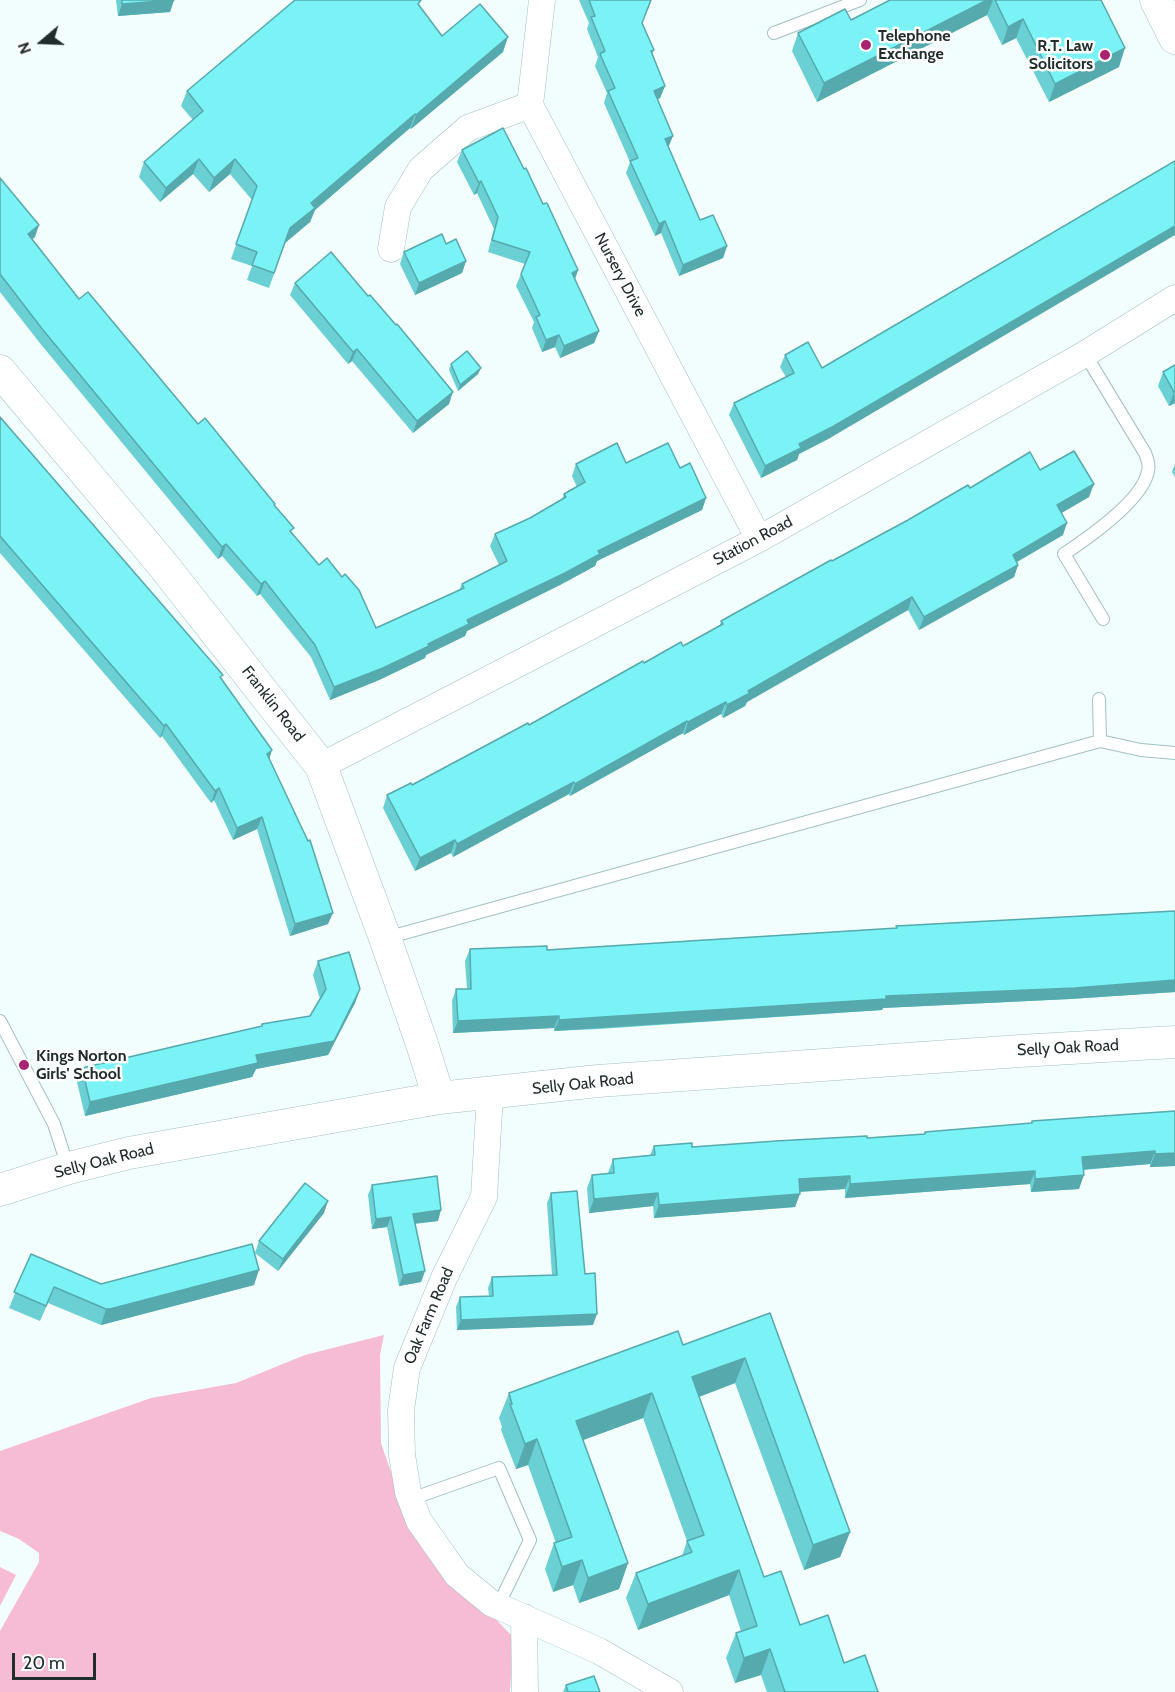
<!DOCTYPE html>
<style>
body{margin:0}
#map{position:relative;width:1175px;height:1692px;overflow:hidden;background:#f2fefe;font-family:Cabin,sans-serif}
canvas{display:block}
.north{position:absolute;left:12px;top:12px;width:60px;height:60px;-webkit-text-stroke:4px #fff;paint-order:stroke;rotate:251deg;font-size:16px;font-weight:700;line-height:24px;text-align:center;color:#212c2c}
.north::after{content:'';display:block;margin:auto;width:21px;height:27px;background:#212c2c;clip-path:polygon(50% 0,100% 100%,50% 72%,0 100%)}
.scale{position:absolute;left:12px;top:1653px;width:84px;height:27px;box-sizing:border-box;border:3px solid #212c2c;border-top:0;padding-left:8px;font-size:18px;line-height:21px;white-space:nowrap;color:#212c2c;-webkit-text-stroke:4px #fff;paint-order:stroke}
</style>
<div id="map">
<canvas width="1175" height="1692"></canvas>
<div class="north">N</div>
<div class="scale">20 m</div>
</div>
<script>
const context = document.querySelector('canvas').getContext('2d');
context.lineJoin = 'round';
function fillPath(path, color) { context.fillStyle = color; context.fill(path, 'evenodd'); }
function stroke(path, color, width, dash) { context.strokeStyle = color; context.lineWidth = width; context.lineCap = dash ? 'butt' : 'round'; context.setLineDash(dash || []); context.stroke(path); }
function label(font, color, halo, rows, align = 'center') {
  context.font = font + ' Cabin,sans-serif'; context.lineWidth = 5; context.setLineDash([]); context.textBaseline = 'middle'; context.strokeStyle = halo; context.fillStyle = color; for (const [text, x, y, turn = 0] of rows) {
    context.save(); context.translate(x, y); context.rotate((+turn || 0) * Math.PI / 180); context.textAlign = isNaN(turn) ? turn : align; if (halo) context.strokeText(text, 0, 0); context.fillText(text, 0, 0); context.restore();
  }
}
const green = new Path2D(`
 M384 1335 380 1355 381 1443 412 1533 513 1637 510 1692H0V1631L39 1562V1553L19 1539 0 1531V1451L151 1398 236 1383 305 1355Z
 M0 1567 16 1575 0 1606Z`);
const service = new Path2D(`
 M774 33 860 0
 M1085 354 1145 453C1147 458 1150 465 1148 471 1143 500 1088 538 1064 554L1103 619
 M1099 699 1100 741
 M386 938 1100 741 1141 750 1175 753
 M0 1021 54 1124 68 1167
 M411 1499 499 1468 530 1540 498 1606`);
const minor = new Path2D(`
 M542 0 530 105 759 539
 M391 249 398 207 421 169 468 128 530 105
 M321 766 759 539 1085 354 1175 298
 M490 1094 484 1197 444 1278 407 1368 401 1410 402 1455 408 1492 419 1521 457 1575 491 1603 599 1651 670 1692
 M524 1617 525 1692`);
const tertiary = new Path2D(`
 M1156 0 1175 38
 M0 371 163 565 321 766 385 938 421 1041 439 1098
 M0 1190 69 1168 129 1153 439 1098 598 1081 1020 1051 1175 1042`);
const wall = new Path2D(`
 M116 0H174L170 12 118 16Z
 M579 0H651L642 23 654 50 652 55 665 86 660 98 658 99 668 148 700 220 727 246 723 258 679 276 661 233 655 236 626 173 630 162 604 103 607 93 595 66 598 57 587 29 589 23Z
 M890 0H1101L1119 67 1049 102 1016 38 1002 45 987 15 817 102 792 51 798 33 851 20Z
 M419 6 442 36 503 52 411 129 410 128 315 210 310 222 285 243 269 288 247 280 252 266 231 259 252 200 230 174 209 192 193 174 160 202 139 177 144 162 193 120 181 106 187 91Z
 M462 150 543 204 578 270 575 279 599 331 594 343 560 358 555 347 542 352 532 328 534 322 516 286 525 264 488 252 494 229 477 193 474 195 457 162Z
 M0 178 35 237 32 239 79 299 275 504V506L292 533 319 565 376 628 459 590 462 584 499 565 490 546 495 534 530 518 562 499 564 494 577 487 572 476 576 464 626 463 680 468 706 498 702 510 597 561 595 566 560 585 467 631 465 636 426 655 425 658 379 680 330 700 311 657 260 594 257 596 222 556 218 559 39 342 0 292Z
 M446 244 466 261 462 273 415 295 400 264 404 252Z
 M295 283 449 404 413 433 352 361 348 364 290 295Z
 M785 355 830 438 799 454 797 460 761 478 729 415 734 403 786 377 780 367Z
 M451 364 478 374 458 391 449 370Z
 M1175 365V403L1169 406 1158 386 1163 372Z
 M0 417 222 679 272 750 269 759 328 924 290 936 257 829 233 840 214 800 211 803 162 736 160 738 0 553Z
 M1175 464V477L1172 472Z
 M1040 470 1089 497 1061 513 1063 535 1017 562 1018 565 1014 577 919 630 908 610 747 702 745 706 723 718 721 714 684 735 683 733 570 796 569 794 453 857 451 853 415 871 383 808 387 795 412 785 529 725 644 663 683 646 720 625 721 621 970 488Z
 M1175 911V992L1070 999 883 1008 882 1010 599 1029 554 1031V1028L453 1033 452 1001 456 989H467L465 961 470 949 547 950 896 928V926Z
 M318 961 360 989 355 1003 328 1055 256 1069 252 1077 85 1116 77 1082 82 1068 261 1026 262 1024 310 1016 320 999 313 975Z
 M1175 1111V1166L1150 1167V1164L1083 1170 1079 1189 1031 1192 1030 1184 845 1198V1189L800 1192 795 1207 654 1218 653 1206 589 1213 587 1188 592 1175 608 1173 613 1159 650 1155 654 1146 692 1147 867 1138 924 1134 925 1132 1031 1123 1032 1121Z
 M372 1185 438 1221 415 1224 425 1271 421 1282 399 1286 387 1227 372 1229 368 1195Z
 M551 1193 585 1274 593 1325 457 1330 456 1307 460 1297 489 1296 488 1288 492 1277 552 1275 547 1203Z
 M324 1213 278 1271 255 1253 259 1241Z
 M31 1254 101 1284 254 1285 101 1325 48 1303 40 1321 9 1308Z
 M770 1313 850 1532 840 1557 804 1570 735 1383 699 1397 764 1577 800 1625 878 1692H767L761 1675 735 1683 726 1658 736 1633 741 1631 729 1595 638 1630 626 1598 636 1573 682 1556 687 1541 643 1418 583 1440 628 1563 619 1589 579 1603 573 1585 553 1592 545 1569 554 1543H556L528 1465 516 1469 501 1430 502 1427 499 1418 509 1393 683 1345Z
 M566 1685 600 1692H563Z`);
const shadedWall = new Path2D(`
 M174 0 170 12 118 16 122 4Z
 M987 0H993L987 15 817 102 824 83Z
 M1023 19 1016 38 1002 45 1008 27Z
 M508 37 503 52 411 129 416 115Z
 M1125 48 1119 67 1049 102 1055 84Z
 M665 86 660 98 650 103 654 91Z
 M415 114 410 128 315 210 310 222 285 243 290 228 311 203Z
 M673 136 668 148 665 139Z
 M199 159 193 174 160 202 166 188Z
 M235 159 230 174 209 192 214 178Z
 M481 181 477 193 474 195 479 183Z
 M665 221 661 233 655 236 659 224Z
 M39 225 35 237 24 246 28 234Z
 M1175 226V235L830 438 799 454 797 460 761 478 765 466 799 444Z
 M727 246 723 258 679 276 683 265Z
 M466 261 462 273 415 295 419 283Z
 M578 270 574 282 572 273Z
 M599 331 594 343 560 358 564 346Z
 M559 335 555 347 542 352 546 340Z
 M357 349 352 361 348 364 353 352Z
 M481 368 478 374 458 391 460 385Z
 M453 392 449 404 413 433 417 421Z
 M1174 392 1175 403 1169 406Z
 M1094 484 1089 497 1053 518 1057 505Z
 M706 498 702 510 597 561 595 566 560 585 467 631 465 636 426 655 425 658 379 680 330 700 334 687 428 644 467 620 598 551Z
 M1067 523 1063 535 1008 567 1013 555Z
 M226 544 222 556 218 559 222 547Z
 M1018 565 1014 577 919 630 924 617Z
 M265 581 260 594 257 596 261 584Z
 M912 597 908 610 747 702 745 706 723 718 727 705 748 691Z
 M726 702 721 714 684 735 688 722Z
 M687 721 683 733 570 796 575 784Z
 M166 724 162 736 160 738 164 726Z
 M272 750 268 762 267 754Z
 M574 782 569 794 453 857 457 844Z
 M219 788 214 800 211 803 215 791Z
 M262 817 257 829 233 840 237 828Z
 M455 840 451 853 415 871 420 858Z
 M333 913 328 924 290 936 295 924Z
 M1175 980V992L1070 999 883 1008 882 1010 554 1031 559 1020 886 996Z
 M360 989 355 1003 328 1055 256 1069 252 1077 85 1116 90 1102 256 1055Z
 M559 1016 554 1028 453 1033 458 1021Z
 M1155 1151 1150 1164 1078 1170 1082 1157Z
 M1175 1153V1166L1150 1167 1155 1154Z
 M1035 1171 1030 1184 845 1198 850 1184Z
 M1084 1175 1079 1189 1031 1192 1035 1179Z
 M850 1176 845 1189 794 1192 799 1179Z
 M658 1193 653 1206 589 1213 594 1199Z
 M800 1194 795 1207 654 1218 659 1205Z
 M328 1201 324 1213 278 1271 283 1259Z
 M441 1210 438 1221 409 1224 413 1214Z
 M391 1217 387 1227 372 1229 376 1219Z
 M259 1270 254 1285 101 1325 106 1309Z
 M425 1271 421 1282 399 1286 403 1275Z
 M597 1314 593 1325 457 1330 461 1320Z
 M745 1358 735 1383 683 1403 692 1377Z
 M652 1393 643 1418 567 1446 576 1421Z
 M537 1439 528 1465 516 1469 525 1444Z
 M850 1532 840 1557 804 1570 813 1545Z
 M582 1560 573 1585 553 1592 562 1567Z
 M628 1563 619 1589 579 1603 588 1578Z
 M739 1570 729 1595 638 1630 648 1604Z
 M770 1649 761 1675 735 1683 744 1658Z`);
const building = new Path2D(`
 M122 0H174L122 4Z
 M295 0H421L418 4 442 36 480 4 508 37 416 115 415 114 311 203 315 208 290 228 274 273 252 265 257 252 236 244 257 186 235 159 214 178 199 159 166 188 144 162 203 111 187 91Z
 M589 0H651L642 23 654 50 651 51 665 86 654 91 673 136 665 139 700 220 713 215 727 246 683 265 665 221 659 224 630 161 638 158 608 91 615 88 600 54 605 51 591 17 595 16Z
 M890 0H987L824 83 798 33 845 9 851 20Z
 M995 0H1101L1125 48 1055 84 1023 19 1008 27Z
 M503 128 524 169 526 168 543 204 547 203 578 270 572 273 599 331 564 346 559 335 546 340 536 317 540 315 521 274 530 252 492 240 498 217 481 181 479 183 462 150Z
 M1175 161V226L834 426 799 444 801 448 765 466 734 403 794 373 785 355 808 342 822 368Z
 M0 178 39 225 28 234 79 299 88 292 198 424 205 418 275 504 274 505 294 528 290 531 319 565 327 558 342 577 345 574 359 590 376 628 464 588 462 584 507 561 495 534 530 518 566 497 564 494 585 482 576 464 617 443 626 463 668 443 680 468 690 463 706 498 598 551 600 554 565 573 467 620 469 624 428 644 429 646 383 668 334 687 315 645 265 581 261 584 226 544 222 547 43 330 0 274Z
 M442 234 446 244 456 239 466 261 419 283 404 252Z
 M331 252 368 296 370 295 396 325 397 324 453 392 417 421 357 349 353 352 295 283Z
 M467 351 481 368 460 385 451 364Z
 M1175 365V392H1174L1163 372Z
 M0 417 223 675 220 677 272 750 267 754 308 841 310 840 333 913 295 924 262 817 237 828 219 788 215 791 166 724 164 726 0 536Z
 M1074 451 1094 484 1057 505 1067 523 1013 555 1018 565 924 617 912 597 748 691 750 693 727 705 726 702 688 722 687 721 575 784 574 782 457 844 455 840 420 858 387 795 411 783 412 785 528 723 529 725 643 661 644 663 681 642 683 646 723 624 721 621 831 560 832 561 908 520 968 485 970 488 1030 452 1040 470Z
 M1175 911V980L1075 988 886 996V999L603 1017 559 1020V1016L458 1021 456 989H471L470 949 547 946V950L578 948 897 928 896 926Z
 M349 952 360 989 334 1041 256 1055 258 1063 90 1102 82 1068 262 1026V1024L310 1016 326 989 318 961Z
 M1175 1111V1153L1155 1154V1151L1082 1157 1084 1175 1035 1179V1171L850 1184V1176L799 1179 800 1194 659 1205 658 1193 594 1199 592 1175 614 1173 613 1159 655 1155 654 1146 692 1143V1147L776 1141 867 1136V1138L925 1134V1132L1032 1123V1121Z
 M437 1176 441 1210 413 1214 425 1271 403 1275 391 1217 376 1219 372 1185Z
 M305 1183 328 1201 283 1259 259 1241Z
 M577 1191 585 1274 595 1273 597 1314 461 1320 460 1297 493 1296 492 1277 557 1275 551 1193Z
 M252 1244 259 1270 110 1309H106L54 1287 46 1306 14 1292 31 1254 101 1284Z
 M770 1313 850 1532 813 1545 745 1358 692 1377 764 1577 781 1571 800 1625 828 1615 844 1663 865 1655 878 1692H785L770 1649 744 1658 736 1633 757 1626 739 1570 648 1604 636 1573 692 1552 687 1541 704 1535 652 1393 576 1421 628 1563 588 1578 582 1560 562 1567 554 1543 572 1537 537 1439 525 1444 510 1404H512L509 1393 678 1331 683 1345Z
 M594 1676 600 1692H568L566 1685Z`);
const markers = [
 [866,45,6,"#a82470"],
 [1105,55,6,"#a82470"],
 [24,1065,6,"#a82470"]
];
const poiNames = [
 ["Telephone",878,36],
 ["Exchange",878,54],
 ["R.T. Law",1093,46,"right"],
 ["Solicitors",1093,64,"right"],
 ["Kings Norton",36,1056],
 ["Girls' School",36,1074]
];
const streetNames = [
 ["Nursery Drive",620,275,62],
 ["Station Road",753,541,-28],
 ["Franklin Road",273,704,52],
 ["Selly Oak Road",1068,1048,-3],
 ["Selly Oak Road",583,1084,-6],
 ["Selly Oak Road",104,1161,-14],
 ["Oak Farm Road",429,1316,-67]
];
fillPath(green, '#f6bbd5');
stroke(service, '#a3c0c0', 14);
stroke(minor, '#a3c0c0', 27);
stroke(tertiary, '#a3c0c0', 33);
stroke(service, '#fff', 12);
stroke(minor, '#fff', 26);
stroke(tertiary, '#fff', 32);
fillPath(wall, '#6ad0d4');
fillPath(shadedWall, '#56a9ac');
fillPath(building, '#7bf2f6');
stroke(building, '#56a9ac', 1.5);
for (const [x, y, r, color] of markers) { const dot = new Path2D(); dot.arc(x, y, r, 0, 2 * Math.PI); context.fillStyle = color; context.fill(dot); stroke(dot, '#fff', 2); }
label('bold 16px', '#212c2c', '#fff', poiNames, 'left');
label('16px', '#212c2c', '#fff', streetNames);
</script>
